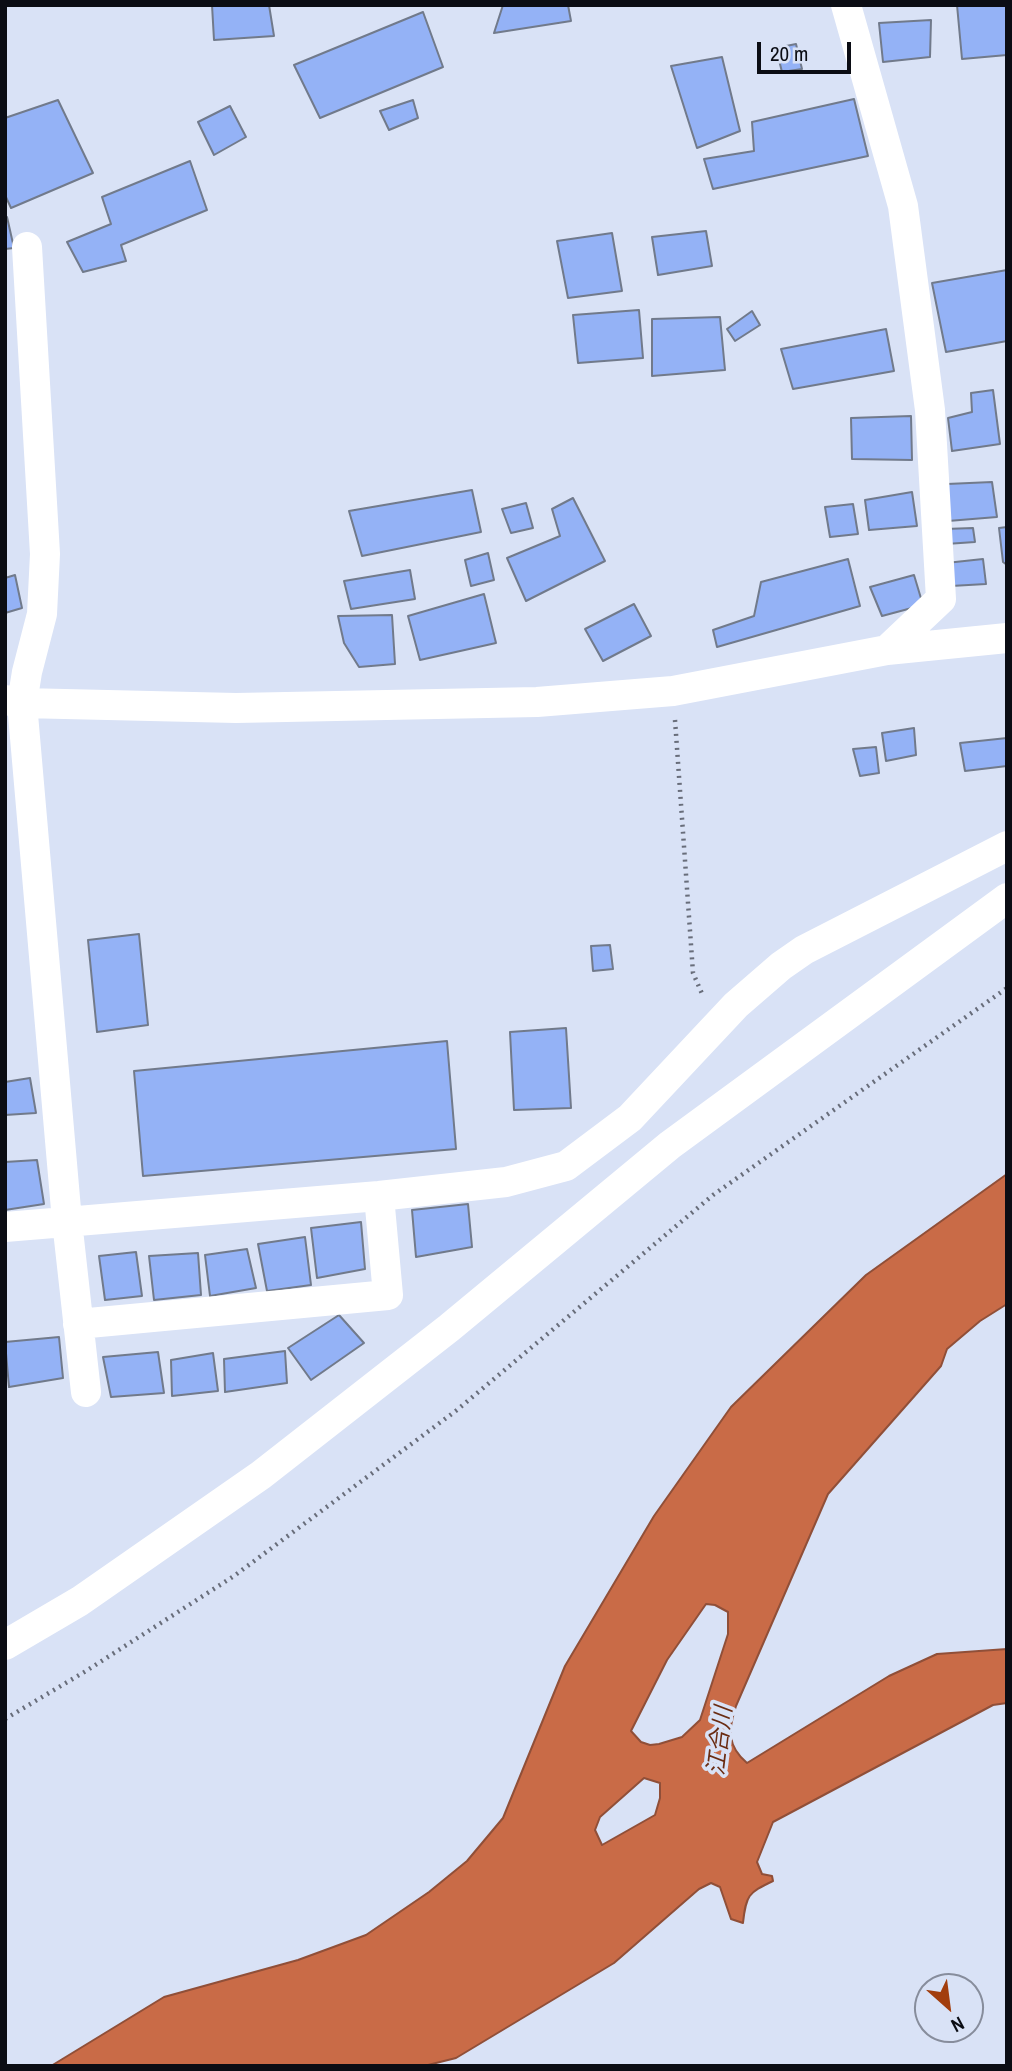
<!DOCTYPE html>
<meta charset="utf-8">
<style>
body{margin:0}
#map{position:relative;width:1012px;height:2071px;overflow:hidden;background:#d9e2f6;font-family:"Archivo Narrow",sans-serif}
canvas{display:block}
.frame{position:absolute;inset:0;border:7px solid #0b0d14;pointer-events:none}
.north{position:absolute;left:914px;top:1973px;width:70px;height:70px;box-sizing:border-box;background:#d9e2f6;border:2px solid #878d9c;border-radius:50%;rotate:152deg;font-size:19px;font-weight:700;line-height:28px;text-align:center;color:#0b0d14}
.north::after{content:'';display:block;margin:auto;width:24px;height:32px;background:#a23e0e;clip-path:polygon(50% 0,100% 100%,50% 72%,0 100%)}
.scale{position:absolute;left:757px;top:42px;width:94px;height:32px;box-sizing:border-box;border:4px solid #0b0d14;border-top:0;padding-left:9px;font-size:21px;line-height:24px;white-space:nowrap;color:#0b0d14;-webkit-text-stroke:5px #d9e2f6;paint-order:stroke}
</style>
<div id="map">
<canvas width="1012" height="2071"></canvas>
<div class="frame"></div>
<div class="north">N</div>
<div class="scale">20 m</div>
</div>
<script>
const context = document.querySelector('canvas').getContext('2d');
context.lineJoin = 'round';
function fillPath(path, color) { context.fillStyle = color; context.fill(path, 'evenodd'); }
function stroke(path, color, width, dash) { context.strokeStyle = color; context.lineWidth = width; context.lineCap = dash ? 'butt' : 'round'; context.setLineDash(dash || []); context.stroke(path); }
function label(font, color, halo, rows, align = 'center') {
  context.font = font + ' "Archivo Narrow","Noto Sans JP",sans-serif'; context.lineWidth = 7; context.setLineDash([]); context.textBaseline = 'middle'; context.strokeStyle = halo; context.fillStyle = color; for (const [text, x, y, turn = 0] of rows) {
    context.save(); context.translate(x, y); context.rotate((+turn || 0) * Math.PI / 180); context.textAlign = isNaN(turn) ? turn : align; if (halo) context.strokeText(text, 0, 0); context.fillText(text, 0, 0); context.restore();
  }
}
const water = new Path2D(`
 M1007 1174V1304L980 1321 947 1349 941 1366 828 1494 736 1706C728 1730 727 1746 747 1763L889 1676 937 1654 1007 1649V1703L993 1705 773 1822 757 1862 762 1874 772 1876 773 1881C748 1893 746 1895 743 1923L731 1919 720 1887 711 1883 699 1889 614 1963 456 2058 424 2066H51L164 1997 298 1960 366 1935 429 1892 467 1861 503 1818 565 1666 654 1516 731 1407 866 1275ZM706 1604 715 1605 728 1612V1634L700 1720 682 1737 659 1744 650 1745 641 1742 631 1731 667 1660ZM644 1778 660 1783V1798L655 1815 602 1845 595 1830 600 1817Z`);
const building = new Path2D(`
 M212 5H269L274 36 214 40Z
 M503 5H568L571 21 494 33Z
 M957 5H1007V55L962 59Z
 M423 12 443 67 320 118 294 65Z
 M931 20 930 57 883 62 879 23Z
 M796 44 802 69 782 72 776 48Z
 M722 57 740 131 697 148 671 66Z
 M854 99 868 156 713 189 704 159 754 151 752 122Z
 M58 100 93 173 11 208 5 195V118Z
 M413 100 418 118 389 130 380 111Z
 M230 106 246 137 214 155 198 122Z
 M190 161 207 210 121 245 126 261 83 272 67 242 111 224 102 197Z
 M5 217H7L14 248 5 249Z
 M706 231 712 266 658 275 652 237Z
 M612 233 622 291 568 298 557 241Z
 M1007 270V341L946 352 932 283Z
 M639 310 643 358 578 363 573 315Z
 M752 311 760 325 735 341 727 329Z
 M720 317 725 370 652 376V319Z
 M886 329 894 371 793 389 781 349Z
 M993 390 1000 444 952 451 948 418 972 412 971 393Z
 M911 416 912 460 852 459 851 418Z
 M992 482 997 517 948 521 947 484Z
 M472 490 481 532 362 556 349 511Z
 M912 492 917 526 869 530 865 500Z
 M573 498 605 561 526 601 507 558 560 536 552 509Z
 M526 503 533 528 511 533 502 509Z
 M853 504 858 534 830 537 825 507Z
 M1007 527V565L1003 562 999 528Z
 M973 528 975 542 946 544 945 529Z
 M488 553 494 580 471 586 465 560Z
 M848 559 860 606 717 647 713 630 754 616 761 582Z
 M983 559 986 584 951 586 946 563Z
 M410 570 415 599 351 609 344 581Z
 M15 575 22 608 5 613V578Z
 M914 575 923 605 882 616 870 587Z
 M484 594 496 643 420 660 408 616Z
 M634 604 651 636 603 661 585 629Z
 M392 615 395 664 359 667 344 643 338 616Z
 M914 728 916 755 886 761 882 733Z
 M1007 738V766L965 771 960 743Z
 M876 747 879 773 860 776 853 749Z
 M139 934 148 1025 97 1032 88 940Z
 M610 945 613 969 593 971 591 946Z
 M566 1028 571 1108 514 1110 510 1032Z
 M447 1041 456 1149 143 1176 134 1071Z
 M30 1078 36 1113 5 1115V1082Z
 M37 1160 44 1204 5 1210V1162Z
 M468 1204 472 1247 416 1257 412 1210Z
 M361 1222 365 1269 317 1278 311 1228Z
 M305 1237 311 1285 267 1291 258 1244Z
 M247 1249 256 1288 210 1296 205 1255Z
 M136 1252 142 1296 105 1300 99 1256Z
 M198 1253 201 1295 154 1300 149 1256Z
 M339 1315 364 1343 311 1380 288 1348Z
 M59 1337 63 1378 9 1387 5 1342Z
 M285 1351 287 1383 225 1392 224 1359Z
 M158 1352 164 1393 111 1397 103 1357Z
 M213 1353 218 1391 172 1396 171 1360Z`);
const path = new Path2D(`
 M675 720 693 973 703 996
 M5 1719 86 1671 234 1576 457 1410 713 1195 1007 988`);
const street = new Path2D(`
 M846 5 903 206 930 410 941 599 887 650
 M27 247 45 554 42 614 27 672 22 703 67 1221 86 1392
 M5 700 22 703 236 708 537 702 673 691 887 650 1007 638
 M5 1227 379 1196 506 1182 566 1166 630 1118 736 1005 781 966 804 950 1007 846
 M78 1324 388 1295 379 1196
 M5 1645 80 1601 261 1475 449 1328 670 1145 1007 898`);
const waterNames = [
 ["江合川",721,1741,-83]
];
fillPath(water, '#c96b47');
stroke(water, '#904f38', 2);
fillPath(building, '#94b2f6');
stroke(building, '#717a8b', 2);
stroke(path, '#686d7a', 4.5, [2, 5]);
stroke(street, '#fff', 30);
label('italic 23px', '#6a2c13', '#d9e2f6', waterNames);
</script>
